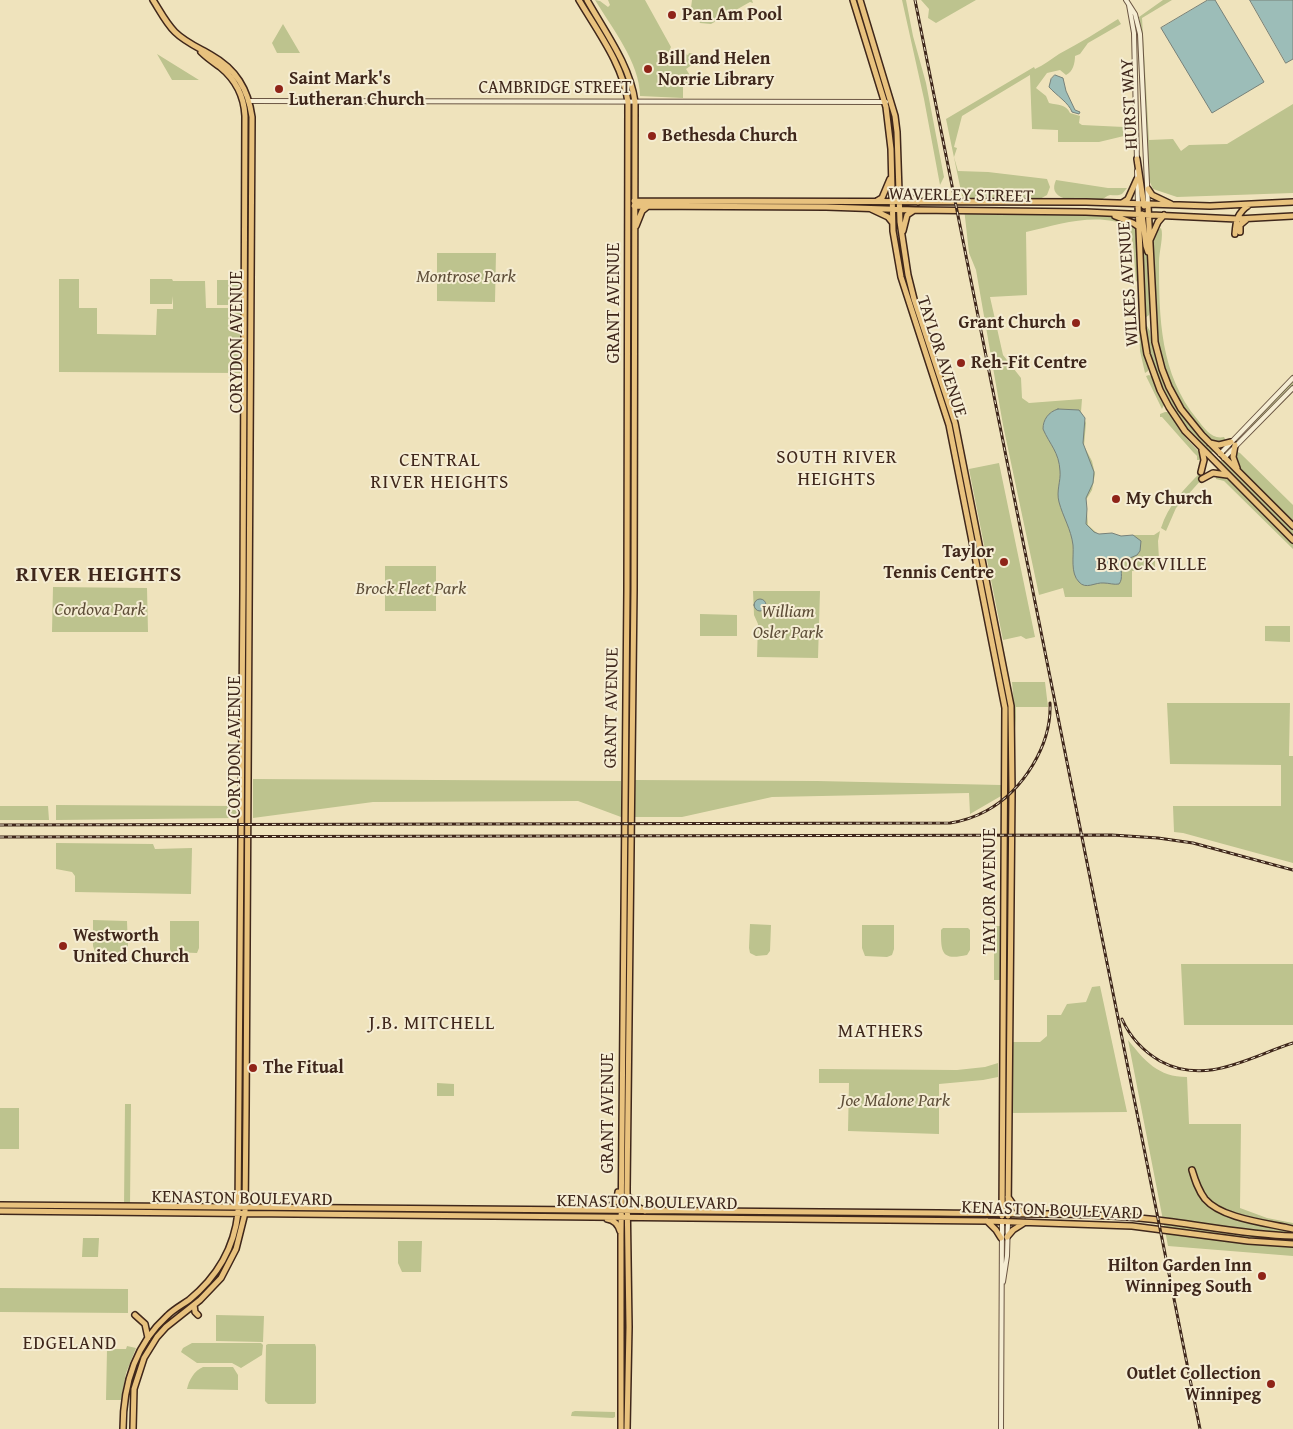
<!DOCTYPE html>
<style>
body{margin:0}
canvas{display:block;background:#efe3bc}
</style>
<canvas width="1293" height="1429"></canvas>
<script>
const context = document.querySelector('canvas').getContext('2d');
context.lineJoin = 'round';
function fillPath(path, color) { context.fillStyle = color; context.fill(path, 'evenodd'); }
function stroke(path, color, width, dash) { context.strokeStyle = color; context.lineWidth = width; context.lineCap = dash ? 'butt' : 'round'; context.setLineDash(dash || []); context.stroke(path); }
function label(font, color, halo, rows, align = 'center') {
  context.font = font + ' "Gentium Book Plus",serif'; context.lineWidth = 4; context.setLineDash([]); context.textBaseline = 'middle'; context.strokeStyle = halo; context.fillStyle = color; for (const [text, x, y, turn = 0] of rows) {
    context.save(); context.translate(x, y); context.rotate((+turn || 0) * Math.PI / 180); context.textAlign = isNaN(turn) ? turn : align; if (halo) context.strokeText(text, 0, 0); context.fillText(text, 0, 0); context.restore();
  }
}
const green = new Path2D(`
 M595 0 600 1 608 7 610 5 608 0H645L671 47 670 49 675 52 677 51 679 55 682 53 688 55 689 53 695 54 694 58 696 62 686 69 693 80 683 86V98L640 96C640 63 612 28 595 0Z
 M692 0H752L753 3 750 2 711 24 700 23 691 8Z
 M902 0H906L913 36 926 83 944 177 940 185 924 99Z
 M921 0H976L936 23 928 18 929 9Z
 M1163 0H1172L1142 18 1149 140 1173 139 1181 151 1189 145 1227 144 1293 104V193L1177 197 1153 189 1149 180 1142 35 1139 17Z
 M1118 19 1121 24 1088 43 1080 54 1075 56C1075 63 1073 72 1066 75L1060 70 1047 73 1036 88 1046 96 1049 103C1058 105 1066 104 1070 113L1080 116 1079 123 1082 125 1124 127V136L1099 142H1058V130L1032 129 1030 75 962 116 954 147 957 148 954 157 958 171 988 172 1047 179 1050 187 1047 195 1038 200H968L962 196 946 119 1034 67 1035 69C1044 65 1051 59 1059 54 1080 43 1099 31 1118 19Z
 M283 24 300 53H277L272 43Z
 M157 54 199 80H172Z
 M1056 180 1108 188H1127L1122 194C1118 196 1114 195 1110 195 1106 196 1104 199 1100 200 1086 201 1045 204 1056 180Z
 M964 208 1116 211C1121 213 1128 214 1131 218 1140 227 1138 264 1139 278L1136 282 1133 243 1129 232 1132 227C1098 211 1060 224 1026 232L1027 295 990 297 1003 355 1021 378 1022 398 1029 403 1082 399 1081 412 1086 423 1084 446 1092 461 1095 474 1092 490 1086 500 1088 525 1098 534 1135 537 1133 535H1154L1160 531 1158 541 1159 560H1155V570L1132 571V597H1065L1063 588 1039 595 1003 425 976 270 969 253Z
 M1141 218H1145L1150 310 1149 315 1145 318Z
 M1161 228C1164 235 1159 252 1159 262 1159 318 1160 374 1197 419 1204 428 1212 440 1224 437L1226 441C1212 446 1206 436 1198 427 1157 379 1156 340 1153 280 1153 264 1149 246 1156 231Z
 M437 253H496L495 302 437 301Z
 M59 279H79V308H97V334L156 335 157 309H173V296L172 304H150V279H172L173 281H205L206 308H240V373L59 372Z
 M217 280H239V305H217Z
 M1145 326H1147L1150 331C1154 365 1169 398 1190 425 1198 435 1207 442 1214 451L1211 453C1204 446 1195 440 1189 432 1163 402 1150 365 1145 326Z
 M1139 328 1141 331 1148 368V371L1145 373 1140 351Z
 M1149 375 1152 377 1164 405 1162 409 1146 376Z
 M1293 378V388L1253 428 1248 424Z
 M1165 412H1169L1186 438 1199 452 1202 460H1197V456L1193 452 1162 417H1160V414Z
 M1233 450 1240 453 1293 505V549L1224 481 1216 479 1217 472 1226 474 1217 464 1224 458 1237 470Z
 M999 463 1035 637 1026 639 1021 636 1003 640 969 469Z
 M1201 472 1202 479 1176 508 1166 531 1161 528C1168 505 1184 489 1201 472Z
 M385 566H436V611H385Z
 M53 587 147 588 148 632H52Z
 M753 591H820L818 658 757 657 758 624 754 615Z
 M700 614 737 615V636H700Z
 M1265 626H1290V642L1265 641Z
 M1012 682H1045L1048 707H1016V729Z
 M1167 703H1290L1289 756H1293V863L1183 833 1174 832 1173 806H1281V765L1170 764Z
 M253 779 621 781V817L578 801 373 802 253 818Z
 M635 780 817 781 1001 785V796L970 814 969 793 772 797 682 817H635Z
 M56 805 238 806V818L56 820Z
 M0 806H48L49 820H0Z
 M56 843 153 844 155 849 192 848 191 894 75 892V876L72 872 56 869Z
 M93 920 127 921 128 947 126 952 121 954 95 952 93 946Z
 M170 921H199V948L197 953 171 952 170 949Z
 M750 924 771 925 770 951 767 955 756 956 750 953 749 948Z
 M862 925H894V949L892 955 887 957 865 956 862 948Z
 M994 926H1004V980H994Z
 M943 928H968L970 930V950L967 955C941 961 941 952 941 930Z
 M1008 929 1007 999 1005 998 1006 930Z
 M1181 964H1293V1025H1184Z
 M1100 986 1127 1112 1009 1113V1042H1040L1047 1036V1015H1061L1067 1004 1086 1002 1092 987Z
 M1128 1040C1145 1061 1158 1077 1187 1077L1189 1124H1241L1240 1208 1267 1218 1293 1223V1256L1168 1246Z
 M998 1063V1077L983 1080 939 1084V1134L848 1131 849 1083H819V1069L957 1070 985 1067Z
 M437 1083 454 1084V1096H437Z
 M125 1104H131L130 1207H124Z
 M0 1108H19V1149H0Z
 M83 1238H99L98 1257H82Z
 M398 1241H422L421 1272H402L398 1263Z
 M0 1288 128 1289V1313L0 1312Z
 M216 1315 264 1316 263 1342 216 1341Z
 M192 1343H261L263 1345 262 1355 241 1368 232 1363H197L181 1352 183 1348Z
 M268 1344H315L316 1347V1403L314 1404H268L265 1401 266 1345Z
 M127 1346 136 1348 126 1373 121 1400H106L107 1349H126Z
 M203 1367H233L238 1375V1390L187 1389C189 1380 194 1371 203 1367Z
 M575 1411 615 1412V1417L613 1418 571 1416 572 1412Z`);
const water = new Path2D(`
 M1208 0H1215L1264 82 1212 113 1161 28Z
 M1250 0H1293V59L1286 63Z
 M1055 75 1063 78 1066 91 1075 110 1080 112 1079 114 1072 112C1069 103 1056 95 1049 87L1051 79Z
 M1058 409 1079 410 1085 418 1083 443 1094 472 1093 483 1086 498 1087 509 1086 524 1094 532 1099 534 1112 533 1121 536 1133 535 1141 541 1140 551 1137 555 1123 561C1119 570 1124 578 1119 584 1114 585 1109 583 1104 583 1095 582 1086 590 1079 582 1070 573 1074 556 1073 545 1071 529 1063 517 1059 502 1056 491 1061 481 1060 471 1059 452 1050 445 1043 429 1043 420 1048 412 1058 409Z
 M754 605a6 6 0 1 1 12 0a6 6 0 1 1-12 0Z`);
const minor = new Path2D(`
 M1126 0 1135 14 1140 34 1148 205
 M1129 5 1134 33 1137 162
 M249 101 886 102
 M1137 171 1138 204
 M1220 454 1293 378
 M1224 458 1293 388
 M1003 1282 1007 1256 1008 1222
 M1001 1429 1002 1222`);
const major = new Path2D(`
 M579 0C598 32 623 65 628 102L627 590 621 1236V1429
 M587 0C605 32 630 65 635 102L634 590 627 1190 629 1327 627 1429
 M853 0 886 107 891 149 893 231 901 277 949 425 1005 708 1002 1216
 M860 0 895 116 897 132 900 222 908 275 914 299 955 423 1011 706 1012 792 1008 1216
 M1137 159 1144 206
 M899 188 901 192 918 202
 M1148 189 1152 195 1171 204
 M634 201 1086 202 1210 206 1293 202
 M877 201 882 198 890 179
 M1122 203 1128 199 1137 179
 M1138 204 1143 329 1147 354 1160 390 1169 407 1185 431 1293 540
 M1148 205 1155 342 1162 369 1169 387 1181 409 1202 435 1293 526
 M634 206 826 207 915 210 1086 212 1237 219 1293 216
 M871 209 888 217 892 222
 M1142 214 1146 246 1148 252
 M1115 216 1133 223 1139 227
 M636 226 642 211 648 206
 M903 231 907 215 913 211
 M1240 232V225L1247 219
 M1235 234C1236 221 1237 213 1249 205
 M1150 240 1158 222 1164 215
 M1210 443 1219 445 1231 442
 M1235 445 1233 457 1237 468
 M1201 472 1204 460 1202 450
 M1202 479 1213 473 1227 475
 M1192 1170C1195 1180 1198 1190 1205 1199 1222 1219 1268 1223 1293 1229
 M629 1197 636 1206 645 1211
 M1008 1197 1015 1207 1025 1214
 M0 1205 938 1213C1008 1214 1079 1212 1149 1219 1197 1224 1244 1235 1293 1236
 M602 1210C612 1206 617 1203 618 1192
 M0 1211 987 1221 1132 1226 1248 1241 1293 1244
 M607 1219C614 1220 618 1224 620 1231
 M987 1221 996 1230 1001 1238
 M1007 1237 1013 1230 1024 1223
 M194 1305 195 1312 198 1315
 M135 1315 145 1324 148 1338
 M123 1429C123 1386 135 1345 167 1316 174 1309 182 1305 189 1300 217 1277 234 1249 238 1213L243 592 245 116C244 96 236 80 220 67 213 62 207 58 201 52
 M133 1429 134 1389 144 1358 157 1337 166 1327 200 1300 221 1278 236 1249 245 1213 246 1109 252 117C248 89 236 69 211 55 199 48 185 42 175 32 166 23 160 11 153 0`);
const rail = new Path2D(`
 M915 0 1200 1429
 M0 825 950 823C963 821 975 817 986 811 1023 791 1052 745 1050 703
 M0 837 1112 835 1158 838 1193 843 1293 870
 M1122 1019C1130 1037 1143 1051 1160 1061 1206 1086 1249 1057 1293 1043`);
const markers = [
 [672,15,5,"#8f2418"],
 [648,69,5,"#8f2418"],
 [279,89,5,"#8f2418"],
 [652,136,5,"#8f2418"],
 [1076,323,5,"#8f2418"],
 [961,363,5,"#8f2418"],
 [1116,499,5,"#8f2418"],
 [1004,562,5,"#8f2418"],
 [63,946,5,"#8f2418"],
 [253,1068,5,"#8f2418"],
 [1262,1276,5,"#8f2418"],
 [1271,1384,5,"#8f2418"]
];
const poiNames = [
 ["Pan Am Pool",682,15],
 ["Bill and Helen",658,59],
 ["Norrie Library",658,80],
 ["Saint Mark's",289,79],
 ["Lutheran Church",289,100],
 ["Bethesda Church",662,136],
 ["Grant Church",1066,323,"right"],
 ["Reh-Fit Centre",971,363],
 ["My Church",1126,499],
 ["Taylor",994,552,"right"],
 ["Tennis Centre",994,573,"right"],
 ["Westworth",73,936],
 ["United Church",73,957],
 ["The Fitual",263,1068],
 ["Hilton Garden Inn",1252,1266,"right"],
 ["Winnipeg South",1252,1287,"right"],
 ["Outlet Collection",1261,1374,"right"],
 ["Winnipeg",1261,1395,"right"]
];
const streetNames = [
 ["CAMBRIDGE STREET",555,88],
 ["HURST WAY",1130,104,-93],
 ["WAVERLEY STREET",961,196,1],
 ["WILKES AVENUE",1129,284,-94],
 ["GRANT AVENUE",614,303,-90],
 ["CORYDON AVENUE",237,342,-90],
 ["TAYLOR AVENUE",941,357,72],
 ["GRANT AVENUE",612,708,-89],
 ["CORYDON AVENUE",235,747,-90],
 ["TAYLOR AVENUE",990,891,-90],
 ["GRANT AVENUE",608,1113,-90],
 ["KENASTON BOULEVARD",242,1199,1],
 ["KENASTON BOULEVARD",647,1203,1],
 ["KENASTON BOULEVARD",1052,1211,2]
];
const parkNames = [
 ["Montrose Park",466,277],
 ["Brock Fleet Park",411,589],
 ["Cordova Park",100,610],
 ["William",788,612],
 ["Osler Park",788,633],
 ["Joe Malone Park",895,1101]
];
const neighbourhoodNames = [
 ["SOUTH RIVER",837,458],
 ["HEIGHTS",837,480],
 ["CENTRAL",440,461],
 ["RIVER HEIGHTS",440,483],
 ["BROCKVILLE",1152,565],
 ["J.B. MITCHELL",432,1024],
 ["MATHERS",881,1032],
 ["EDGELAND",70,1344]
];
const districtNames = [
 ["RIVER HEIGHTS",99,575]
];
fillPath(green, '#bdc38e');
fillPath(water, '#9cbdb8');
stroke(water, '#778179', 1);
stroke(minor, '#6b5643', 6);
stroke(major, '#3f271b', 8);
stroke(minor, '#f5edd3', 4);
stroke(major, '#e8c27e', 5);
stroke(rail, '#3f271b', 3);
stroke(rail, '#f5edd3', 1, [4]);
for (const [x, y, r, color] of markers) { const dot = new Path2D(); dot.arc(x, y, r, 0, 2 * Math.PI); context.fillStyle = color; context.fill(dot); stroke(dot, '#f5edd3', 2); }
label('bold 18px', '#3f271b', '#f5edd3', poiNames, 'left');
label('18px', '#3f271b', '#f5edd3', streetNames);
label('italic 18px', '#5e4e38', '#f5edd3', parkNames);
context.letterSpacing = '1px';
label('19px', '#3f271b', '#f5edd3', neighbourhoodNames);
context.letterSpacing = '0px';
context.letterSpacing = '1px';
label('bold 22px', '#3f271b', '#f5edd3', districtNames);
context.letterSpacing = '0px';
</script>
